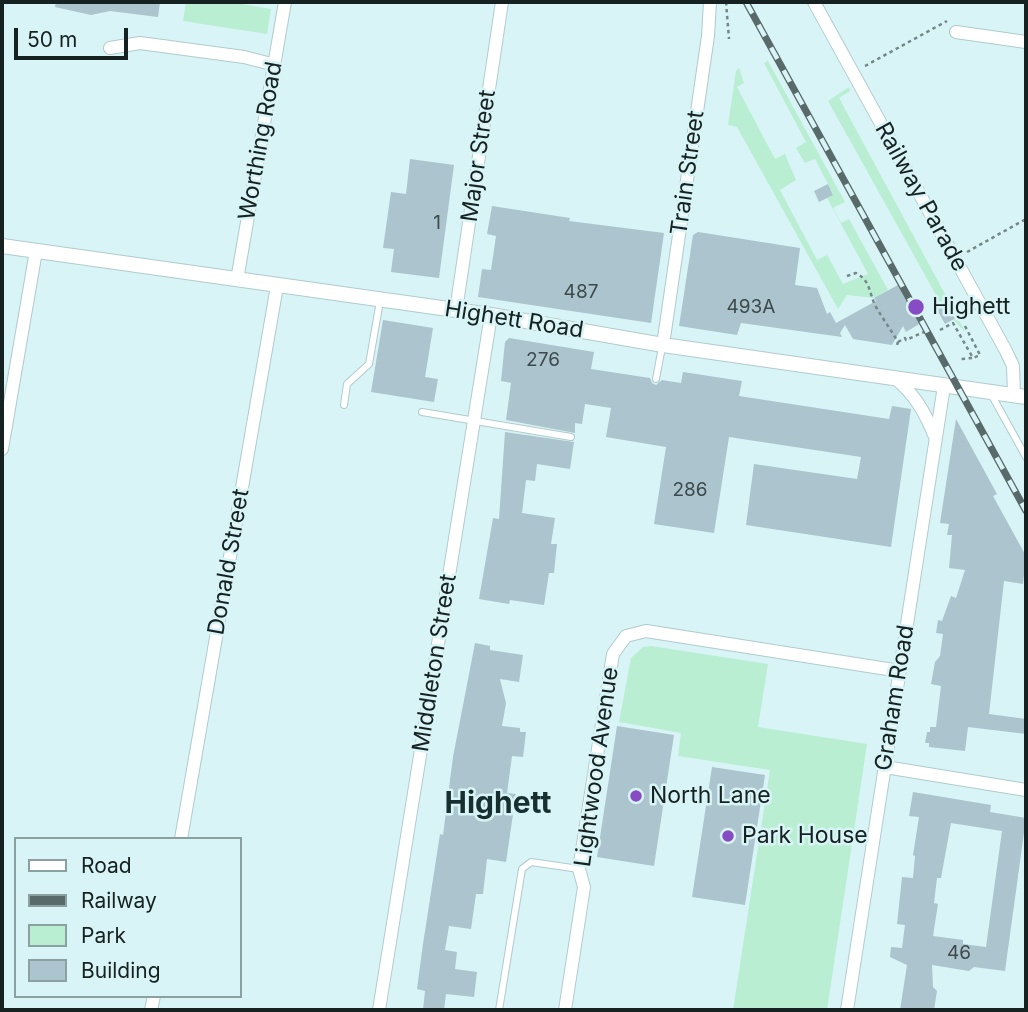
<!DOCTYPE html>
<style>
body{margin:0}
#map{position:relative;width:1028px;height:1012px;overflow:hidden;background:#d8f4f6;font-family:Inter,sans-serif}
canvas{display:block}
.frame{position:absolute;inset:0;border:4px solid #162121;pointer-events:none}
.legend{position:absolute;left:14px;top:837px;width:228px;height:161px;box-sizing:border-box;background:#d8f4f6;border:2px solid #8aa0a1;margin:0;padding:9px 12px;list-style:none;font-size:21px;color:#162121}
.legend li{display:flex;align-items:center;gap:14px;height:35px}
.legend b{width:35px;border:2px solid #8aa0a1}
.scale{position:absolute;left:14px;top:28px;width:114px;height:32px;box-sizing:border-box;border:4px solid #162121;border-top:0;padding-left:9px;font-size:21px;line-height:24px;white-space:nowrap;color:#162121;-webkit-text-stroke:5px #d8f4f6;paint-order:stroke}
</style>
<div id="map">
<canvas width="1028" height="1012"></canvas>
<div class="frame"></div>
<ul class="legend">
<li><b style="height:9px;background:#fff"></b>Road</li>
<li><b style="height:9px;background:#596a6b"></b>Railway</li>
<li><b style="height:19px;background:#b9eed3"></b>Park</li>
<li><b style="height:19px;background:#acc4cd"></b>Building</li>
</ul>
<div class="scale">50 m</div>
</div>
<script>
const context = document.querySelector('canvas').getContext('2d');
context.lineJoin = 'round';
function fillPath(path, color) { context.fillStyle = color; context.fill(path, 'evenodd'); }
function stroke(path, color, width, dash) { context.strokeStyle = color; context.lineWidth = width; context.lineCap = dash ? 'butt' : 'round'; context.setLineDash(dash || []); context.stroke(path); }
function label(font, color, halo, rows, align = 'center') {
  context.font = font + ' Inter,sans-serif'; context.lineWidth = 5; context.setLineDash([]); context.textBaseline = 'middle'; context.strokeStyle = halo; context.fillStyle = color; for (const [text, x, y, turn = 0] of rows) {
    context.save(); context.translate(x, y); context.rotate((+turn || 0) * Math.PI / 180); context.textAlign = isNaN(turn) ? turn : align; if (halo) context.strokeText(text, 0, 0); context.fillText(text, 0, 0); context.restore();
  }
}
const green = new Path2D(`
 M186 2H230L271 9 267 34 183 21Z
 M768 61 845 202 833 208 841 223 849 219 888 290 874 298 847 295 838 309 737 127 728 125 736 71 739 68 744 83 737 87 775 159 785 154 796 180 780 190 817 260 827 255 843 284 868 274 827 198 833 194 815 159 805 163 796 148 806 142 764 63Z
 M849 87 850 91 839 98 966 333 953 319 946 302 941 304 828 101Z
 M651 646 768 664 758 727 867 744 827 1010H733L770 770 678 756 681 733 619 722 631 658 643 647Z`);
const building = new Path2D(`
 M56 2H160L158 17 110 11 91 15 55 7Z
 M410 159 454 165 439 278 391 272 394 249 383 248 391 192 406 194Z
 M828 184 833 195 819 202 814 191Z
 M492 206 570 218 569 221 664 233 651 323 478 297 482 269 491 270 496 236 487 234Z
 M698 232 800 248 795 285 817 288 827 314 830 312 836 323 876 301 874 298 898 285 919 324 906 332 903 326 892 345 853 339 845 325 840 333 842 337 741 323 737 335 679 326 693 235Z
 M946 301 956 318 945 324 936 308Z
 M383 320 433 328 425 377 438 379 434 402 371 392Z
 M509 338 594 352 591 369 650 378 652 383 656 385 662 380 681 383 683 372 742 381 739 396 889 419 892 406 911 409 891 547 746 525 754 464 857 479 861 457 729 437 714 533 654 524 666 447 606 437 611 408 585 404 582 424 575 423V433L506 420 511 383 501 381 505 342Z
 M956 419 997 494 993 496 1026 556 1023 584 1004 581 989 714 1026 719V734L968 727 965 751 929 747V743H925L927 732H930V727H936L941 686 931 684 935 662 940 656 943 634 936 633 938 620 942 621 951 596 956 598 965 570 949 568 952 535H947L949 524 940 523Z
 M505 432 574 442 570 469 537 464 535 481 526 480 522 513 555 518 551 544H557L554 573H549L544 605 510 600 509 604 479 599 493 518 499 519Z
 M475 643 490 646V650L523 655 519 682 500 679 506 703 502 726 520 728V732H526L523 757 512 756 507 793 516 794 506 862 487 859 483 894H476L471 929 449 926 445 950 457 952 455 969 477 972 474 997 446 994 444 1010H423L425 991 417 989 423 944 440 834 443 835 453 757Z
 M617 726 674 735 654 866 597 857Z
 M712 767 765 775 745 905 692 897Z
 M913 792 991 805 990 812 1026 818 1005 971 974 967 969 971 932 965 933 987 937 991 934 1010H900L907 965 890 957 891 947 902 948 905 925 897 924 902 877 913 878 915 856 913 855 919 817 909 816ZM951 823 1002 831 986 947 963 944V940L933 936 938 904 934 903 937 878H941Z`);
const path = new Path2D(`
 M726 2 729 39
 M865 66 947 21
 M967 252 1026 219
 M847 276 856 273C871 281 869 294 876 307 883 319 891 330 898 342L896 348
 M965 326 980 355 973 358
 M940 330 953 323 973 358 961 359
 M898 342 905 338 906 340 924 332`);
const service = new Path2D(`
 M656 379 662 347
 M991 394 1026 457
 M344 405 347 384 369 364 380 301
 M422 412 571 437
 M499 1010 522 869 531 862 579 869`);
const minor = new Path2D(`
 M814 2 1006 351 1013 366 1014 396
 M956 32 1026 42
 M110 48 140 43 244 57 275 65
 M237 280 285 2
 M456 310 502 2
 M663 345 708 36 710 2
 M895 378C915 395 925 412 935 437
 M2 449 36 251
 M885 767 1026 790
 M181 839 277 286
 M151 1010 154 996
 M379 1010 491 315
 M565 1010 584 887 579 869 613 654 626 636 646 631 900 671
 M847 1010 944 386`);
const tertiary = new Path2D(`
 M2 246 491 315 663 345 1026 397`);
const rail = new Path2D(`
 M746 2 1026 511`);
const markers = [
 [916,307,9,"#874cc3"],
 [636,796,7,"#874cc3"],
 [728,836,7,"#874cc3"]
];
const numberNames = [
 ["1",437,223],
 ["487",581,292],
 ["493A",751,307],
 ["276",543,360],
 ["286",690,490],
 ["46",959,953]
];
const streetNames = [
 ["Worthing Road",261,141,-80],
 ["Major Street",479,156,-82],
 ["Train Street",688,173,-82],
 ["Railway Parade",921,197,61],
 ["Highett Road",514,320,9],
 ["Donald Street",229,562,-80],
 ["Middleton Street",435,663,-81],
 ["Graham Road",895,698,-81],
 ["Lightwood Avenue",597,767,-82]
];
const poiNames = [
 ["Highett",932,307],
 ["North Lane",650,796],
 ["Park House",742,836]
];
const districtNames = [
 ["Highett",498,804]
];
fillPath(green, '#b9eed3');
fillPath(building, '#acc4cd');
stroke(service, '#b0cbcd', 8);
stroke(minor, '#b0cbcd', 14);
stroke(tertiary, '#b0cbcd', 16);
stroke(path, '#758889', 2.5, [3.5, 3.5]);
stroke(service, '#fff', 6);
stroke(minor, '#fff', 12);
stroke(tertiary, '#fff', 14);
stroke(rail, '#596a6b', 7);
stroke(rail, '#d8f4f6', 4.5, [13]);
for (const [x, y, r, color] of markers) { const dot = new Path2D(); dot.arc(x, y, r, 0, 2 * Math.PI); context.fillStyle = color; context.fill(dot); stroke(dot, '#d8f4f6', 2.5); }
label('19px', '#3c4a4c', null, numberNames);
label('23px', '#162121', '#d8f4f6', streetNames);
label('23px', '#162121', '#d8f4f6', poiNames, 'left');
label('bold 30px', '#172f31', '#d8f4f6', districtNames);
</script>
